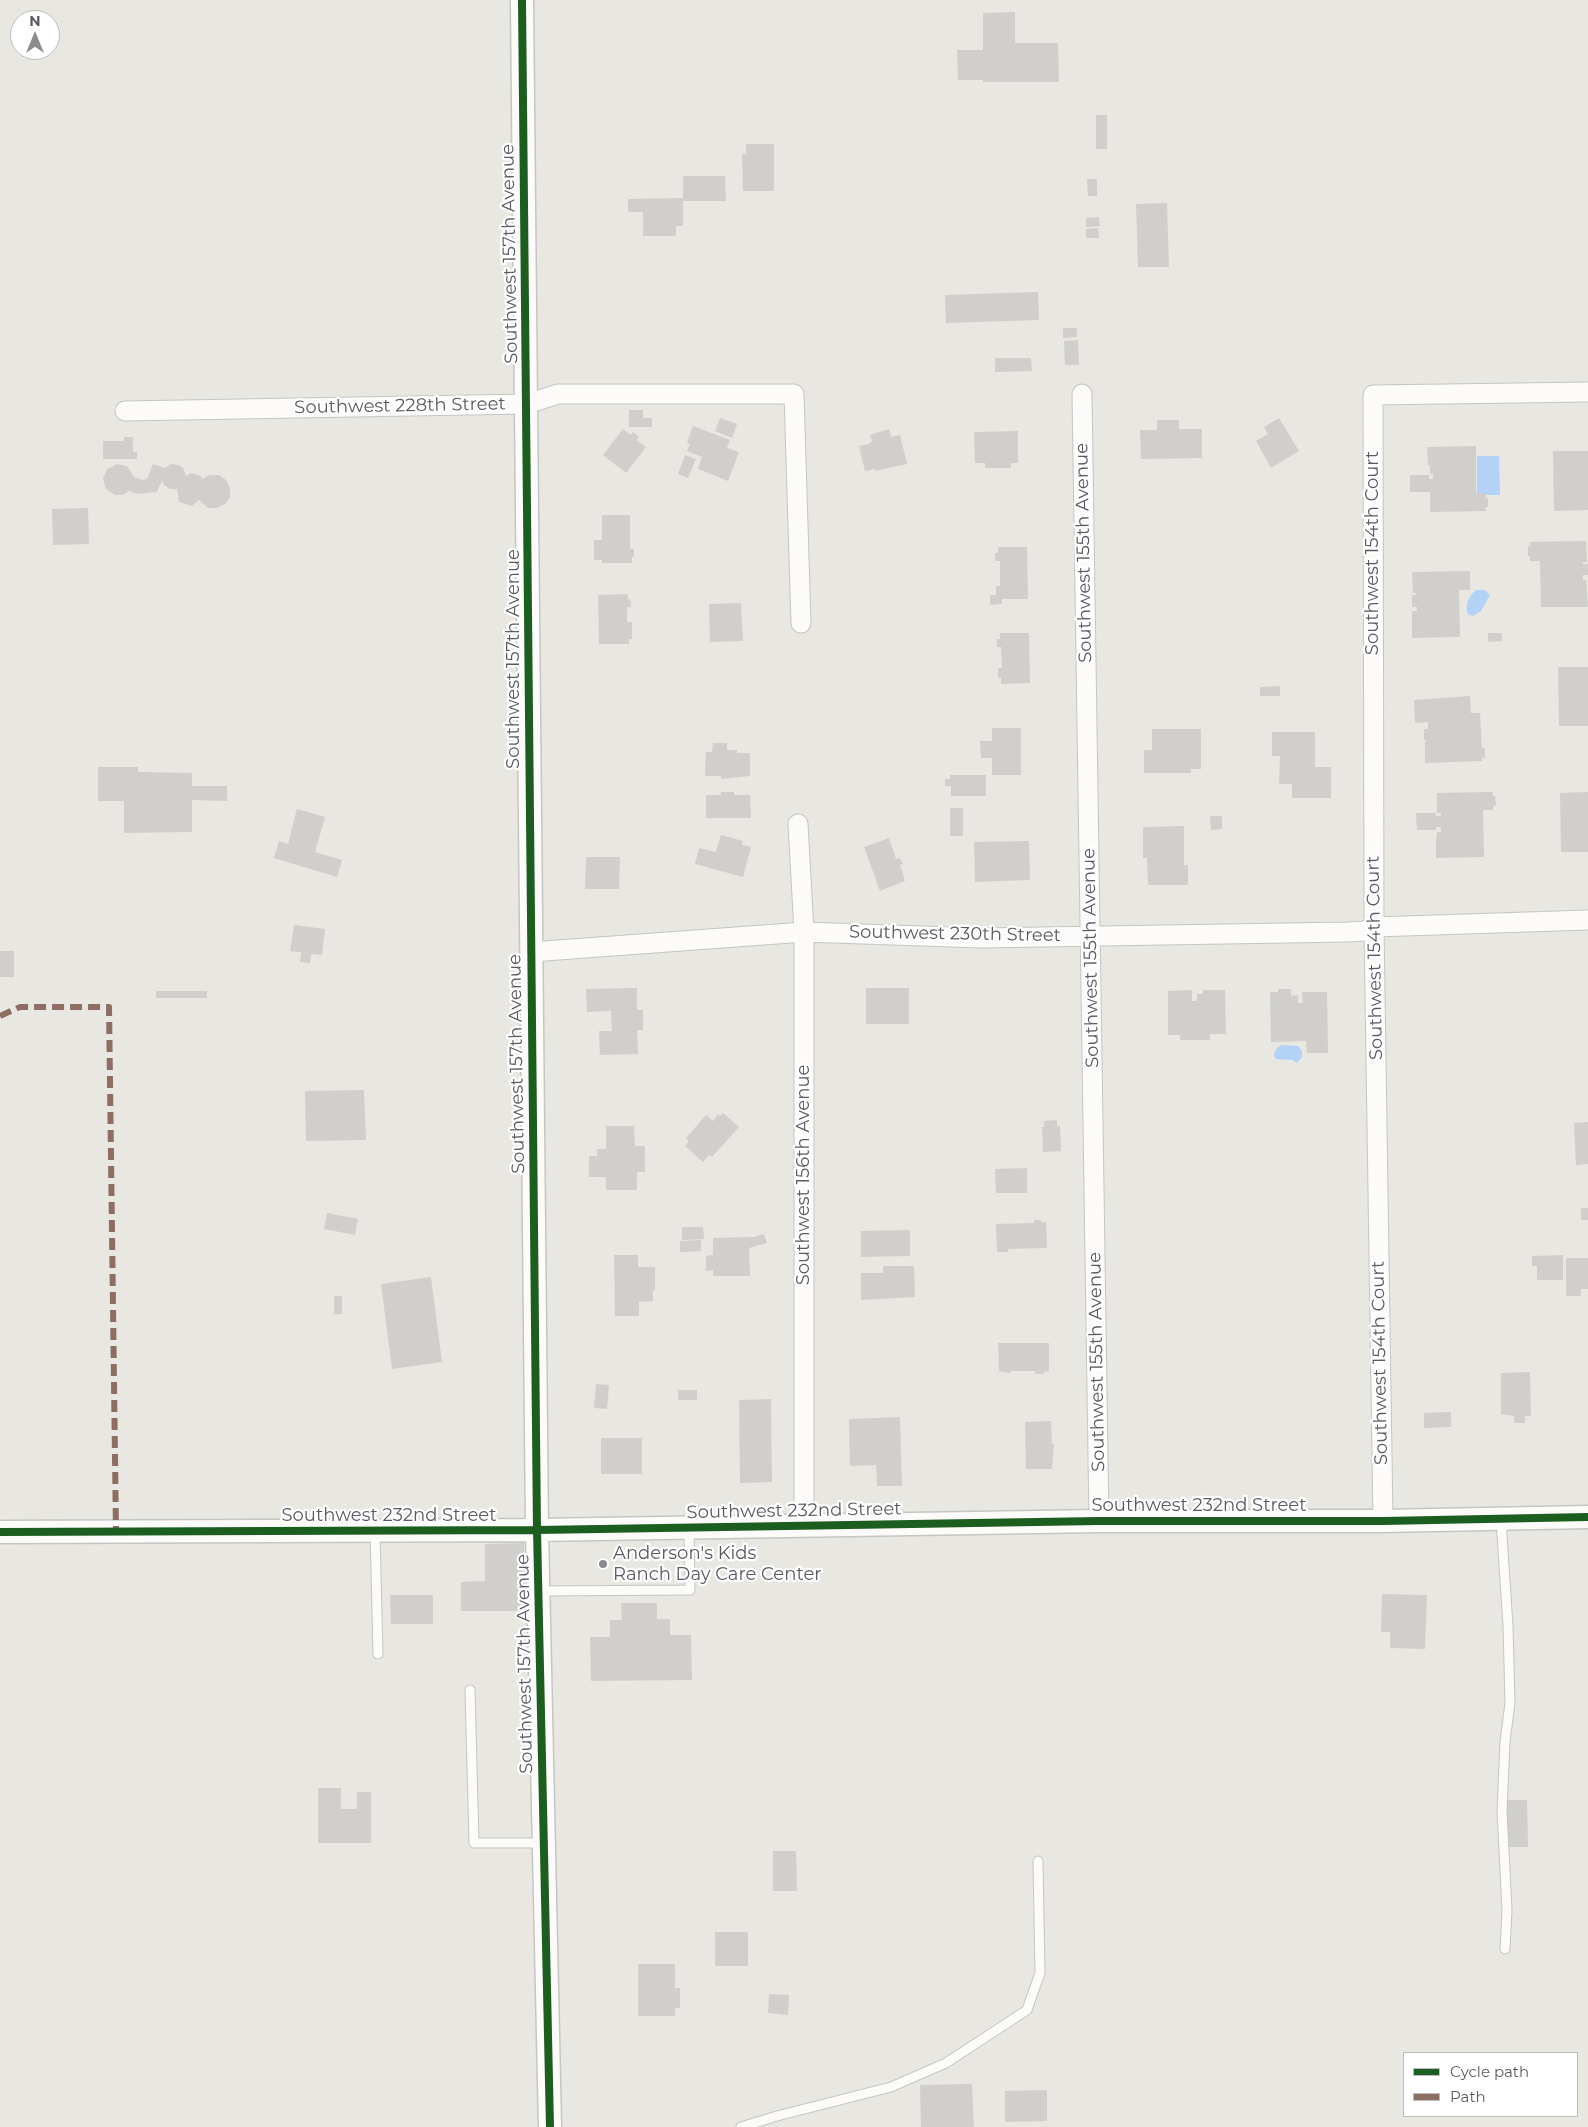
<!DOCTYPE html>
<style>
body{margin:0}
#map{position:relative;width:1588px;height:2127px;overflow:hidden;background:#e8e7e1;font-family:Montserrat,sans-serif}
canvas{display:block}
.legend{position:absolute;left:1403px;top:2052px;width:175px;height:65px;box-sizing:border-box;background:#fff;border:1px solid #bcbdbf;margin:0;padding:6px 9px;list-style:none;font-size:15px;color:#585b60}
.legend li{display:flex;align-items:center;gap:10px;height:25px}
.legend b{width:25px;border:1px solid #bcbdbf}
.north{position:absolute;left:10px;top:10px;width:50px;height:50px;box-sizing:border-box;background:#fff;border:1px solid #bcbdbf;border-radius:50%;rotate:0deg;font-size:14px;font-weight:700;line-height:20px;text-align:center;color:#585b60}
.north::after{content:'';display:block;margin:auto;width:18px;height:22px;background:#8a8c8d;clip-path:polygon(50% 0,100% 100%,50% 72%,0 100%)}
</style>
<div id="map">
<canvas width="1588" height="2127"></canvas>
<ul class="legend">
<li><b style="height:6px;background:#1b5e20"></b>Cycle path</li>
<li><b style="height:6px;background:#8d6e63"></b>Path</li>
</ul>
<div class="north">N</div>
</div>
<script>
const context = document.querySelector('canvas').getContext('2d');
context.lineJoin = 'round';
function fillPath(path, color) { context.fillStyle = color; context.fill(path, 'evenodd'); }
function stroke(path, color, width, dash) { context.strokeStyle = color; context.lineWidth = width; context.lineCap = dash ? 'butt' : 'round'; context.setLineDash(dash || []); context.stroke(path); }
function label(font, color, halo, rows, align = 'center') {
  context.font = font + ' Montserrat,sans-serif'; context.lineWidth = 4.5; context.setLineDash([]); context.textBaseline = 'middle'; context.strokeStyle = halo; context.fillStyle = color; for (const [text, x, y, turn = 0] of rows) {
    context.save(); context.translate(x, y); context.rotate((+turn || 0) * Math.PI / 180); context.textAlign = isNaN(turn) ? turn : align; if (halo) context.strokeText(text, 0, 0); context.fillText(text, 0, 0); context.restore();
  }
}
const water = new Path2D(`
 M1477 456H1499L1500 495H1477Z
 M1476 590H1485L1490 595 1481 611 1473 616 1468 614C1464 605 1470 595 1476 590Z
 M1281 1045 1298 1046 1302 1051V1057L1297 1063 1293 1060 1276 1059 1274 1055 1276 1049Z`);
const building = new Path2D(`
 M1015 12V43H1058L1059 82H983V80H958L957 50H983V13Z
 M1096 115H1107V149H1096Z
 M746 144H774V191H743L742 154H746Z
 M683 176H725L726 201H683V226H676V236H643V212H628V199L683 198Z
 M1087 179H1097V196H1088Z
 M1167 203 1169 267H1138L1136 204Z
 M1099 217 1100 226 1086 227V218Z
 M1098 228 1099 238H1086V229Z
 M1038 292 1039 320 946 323 945 295Z
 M1063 328H1077V337L1063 338Z
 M1078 340 1079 365H1065L1064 341Z
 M995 358H1031L1032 371 995 372Z
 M629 410H643V418H652V427H629Z
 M720 418 737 424 732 438 715 431Z
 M1279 418 1299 451 1271 468 1256 441 1268 434 1264 427Z
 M1157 420H1179V429H1202V458L1141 459 1140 430H1157Z
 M693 426 730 440 727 448 739 452 728 481 698 469 702 457 687 451 690 444 687 443Z
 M623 429 631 435 633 432 639 437 636 440 646 447 626 473 603 455Z
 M889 429 891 437 900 435 907 464 875 471V469L865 471 859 446 869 444 872 441 870 435Z
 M1018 431V463H1011V468H985V463H975L974 432Z
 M124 437H133V452H137V459H103V441H124Z
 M1476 446V493H1486V498H1488V507H1486V511L1430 512V492H1410V475H1429V479H1433V473L1430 474V465H1428L1427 447Z
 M1553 451H1588V510L1554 511Z
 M685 455 696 459 688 478 678 474Z
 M117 464 127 466 134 477 142 480 147 479 153 464 165 468 171 464 178 465 183 468 186 476 191 473 201 476 202 479 210 475H219L226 480 230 488V497L225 504 217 508H208L199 500 192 506 179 502 177 489H170L164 485 162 480 157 492 137 494 129 491 123 495H115L106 489 103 479 107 469Z
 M88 508 89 544 53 545 52 509Z
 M602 515H630V549H634V557H632V563H602V560H594V540H602Z
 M1586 541 1587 562H1583V564H1588V575H1583V580H1586L1588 607H1541L1540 561H1530V556H1528V546H1530V542Z
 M998 547H1027L1028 599H1002V604L990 605V595H996V586H1000V561H995V553H998Z
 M1470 571V590H1459L1460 637 1412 638V611H1417V607H1412V595H1416V593H1413L1412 572Z
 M628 594V600L630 599 631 607H627V622H632V639H629V644H599L598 595Z
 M741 603 743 641 710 642 709 604Z
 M1000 633H1029L1030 683 1001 684V678H998V668H1002L1001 647H997V639H1000Z
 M1488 633H1502V641L1488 642Z
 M1558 667H1588V726H1559Z
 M1280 686V696H1260V687Z
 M1470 696 1471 713H1480L1482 748H1485V758H1482V761L1425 763V741L1429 740H1424V729H1428V722L1415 723 1414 700Z
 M992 728H1021V775H992V758H981L980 741H992Z
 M1152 729H1201V769H1191V773H1144V750H1152Z
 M1272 732H1315V767H1331V798H1292V784H1279L1280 756H1272Z
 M713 743H727V750H737V753H750V776L721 779V776H705L706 752H712Z
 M98 767H138V772L192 773V786H227V801L192 800V832L124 833V801H98Z
 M950 775H986V796H951V786H945V779H950Z
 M721 792H734V795H750L751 818H706V795H721Z
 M1493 792V796H1495L1496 805 1493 806V810H1483L1484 857 1436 858V840L1437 832H1441V827H1436V830H1417L1416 813H1436V816H1441V813H1437V793Z
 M1588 792V852H1561L1560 793Z
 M950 808H963V836H950Z
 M297 809 325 817 315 852 342 860 337 877 274 858 279 841 288 844Z
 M1210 816H1222V829L1211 830Z
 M1184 826V865H1188V885H1148L1147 858H1143V827Z
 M721 835 743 841 742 845 751 847 743 877 695 864 699 848 716 852Z
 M889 838 896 859 900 858 903 864 900 865 905 881 880 891 864 847Z
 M1029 841 1030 880 975 882 974 842Z
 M586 857H620L619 889H585Z
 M294 925 325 929 322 955 311 954 310 963 300 962 301 952 290 951Z
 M0 951H14V977H0Z
 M637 988V1010H643V1030H637L638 1054 600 1055 599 1031H612L611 1011 587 1012 586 989Z
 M866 988H909V1024H866Z
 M1278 989H1291V996L1298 995V1003H1303L1302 992H1327L1328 1053H1307L1306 1041 1271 1042 1270 992H1278Z
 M1192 990V1001H1197V994H1203V990H1225L1226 1034H1210V1040H1180V1035H1168V991Z
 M156 991H207V998H156Z
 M364 1090 366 1140 306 1141 305 1091Z
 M723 1113 739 1127 712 1157 709 1155 703 1162 685 1146 689 1141 686 1138 706 1115 713 1121 718 1114 720 1116Z
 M1057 1120V1126H1060L1061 1151 1043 1152 1042 1127H1044V1121Z
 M1588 1122V1164L1576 1165 1574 1123Z
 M606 1126H634L635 1146H645V1172H637V1190H606V1177H589V1156H597V1149H606Z
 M1027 1168V1193H996L995 1169Z
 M1581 1208H1588V1220H1581Z
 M327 1213 358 1219 355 1235 324 1229Z
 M1034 1220H1041V1222H1046L1047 1248 1008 1249V1252H997L996 1224 1034 1223Z
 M682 1227H703L704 1239 682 1240Z
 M910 1230V1256L861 1257V1231Z
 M764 1234 767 1243 749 1248 750 1276H713V1270L706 1271V1256L713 1255V1238L754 1237Z
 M701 1240V1251L680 1252V1241Z
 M614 1255H638V1267H655V1290H653V1301L639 1302V1316H615Z
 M1563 1255V1280H1537V1266H1532V1256Z
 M1566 1258H1588V1289H1581V1296H1566Z
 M883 1266H914L915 1297 861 1300V1273H883Z
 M431 1277 442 1362 392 1369 381 1284Z
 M334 1296H342V1314H334Z
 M998 1343H1049V1371L1044 1372V1374H1035V1371H1011V1373L999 1371Z
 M1530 1372 1531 1416H1525V1423H1514V1416L1501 1414V1373Z
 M596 1384 609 1385 607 1409 594 1408Z
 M678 1390H697V1400H678Z
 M771 1399 772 1482 740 1483 739 1400Z
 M1451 1412V1427L1424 1428V1413Z
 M900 1417 902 1486H877L876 1465 850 1466 849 1419Z
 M1051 1421 1052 1444H1054L1052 1469H1026L1025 1422Z
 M601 1438H642V1474H601Z
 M524 1543 525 1611H461V1582L485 1581V1544Z
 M1382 1594 1427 1595 1425 1649 1390 1648V1632H1381Z
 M390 1595H433V1624H391Z
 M621 1603H657V1619H670V1635H691L692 1680 591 1681 590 1637H610V1620H622Z
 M318 1788H341V1809H357V1792H371V1843H318Z
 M1505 1800H1527L1528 1847H1506Z
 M773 1851H796L797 1891H773Z
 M715 1932H748V1966H715Z
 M638 1964H675V1988H680V2008H675V2016H638Z
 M769 1994 789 1995 788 2015 768 2013Z
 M972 2084 974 2127H921L920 2085Z
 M1047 2090V2121L1005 2122V2091Z`);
const service = new Path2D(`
 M1501 1520 1508 1626 1510 1703 1505 1742 1502 1811 1507 1910 1505 1949
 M375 1531 378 1654
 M539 1591 690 1590 689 1528
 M470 1690 474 1843H544
 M741 2127 777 2116 891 2087 946 2063 1027 2010 1040 1973 1038 1861`);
const minor = new Path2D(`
 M1082 394 1099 1521
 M125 411 527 404 558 394H794L801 623
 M798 824 804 932V1526
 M531 952 804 932 981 938 1347 932 1364 931 1374 927 1588 920
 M1383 1521 1374 927 1373 395 1588 392`);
const tertiary = new Path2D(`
 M522 0 537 1530 550 2127
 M0 1532 537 1530 1099 1521H1383L1588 1517`);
const quiet = new Path2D(`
 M0 1016 20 1007H109L116 1532`);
const cycleway = new Path2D(`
 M522 0 537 1530 550 2127
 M0 1532 537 1530 1099 1521H1383L1588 1517`);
const markers = [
 [603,1564,5,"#8a8c8d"]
];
const streetNames = [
 ["Southwest 157th Avenue",510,254,-91],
 ["Southwest 228th Street",400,406,-1],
 ["Southwest 155th Avenue",1084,553,-91],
 ["Southwest 154th Court",1373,553,-90],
 ["Southwest 157th Avenue",514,659,-90],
 ["Southwest 230th Street",955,934,1],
 ["Southwest 155th Avenue",1091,958,-91],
 ["Southwest 154th Court",1375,958,-91],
 ["Southwest 157th Avenue",517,1064,-91],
 ["Southwest 156th Avenue",804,1175,-90],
 ["Southwest 155th Avenue",1097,1362,-91],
 ["Southwest 154th Court",1380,1363,-91],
 ["Southwest 232nd Street",1199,1506],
 ["Southwest 232nd Street",794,1511,-1],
 ["Southwest 232nd Street",389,1516],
 ["Southwest 157th Avenue",525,1664,-91]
];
const poiNames = [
 ["Anderson's Kids",613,1554],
 ["Ranch Day Care Center",613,1575]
];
fillPath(water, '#b2d2f6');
fillPath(building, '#d0cfcb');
stroke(service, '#c5c5c4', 11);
stroke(minor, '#c5c5c4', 21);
stroke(tertiary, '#c5c5c4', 25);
stroke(service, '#fcfbfa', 9);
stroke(minor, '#fcfbfa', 19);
stroke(tertiary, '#fcfbfa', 22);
stroke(quiet, '#8d6e63', 6, [12, 6]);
stroke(cycleway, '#1b5e20', 8);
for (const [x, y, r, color] of markers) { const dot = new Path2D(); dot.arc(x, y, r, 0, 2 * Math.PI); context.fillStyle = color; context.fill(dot); stroke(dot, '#fff', 2); }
label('18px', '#585b60', '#fff', streetNames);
label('18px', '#585b60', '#fff', poiNames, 'left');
</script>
